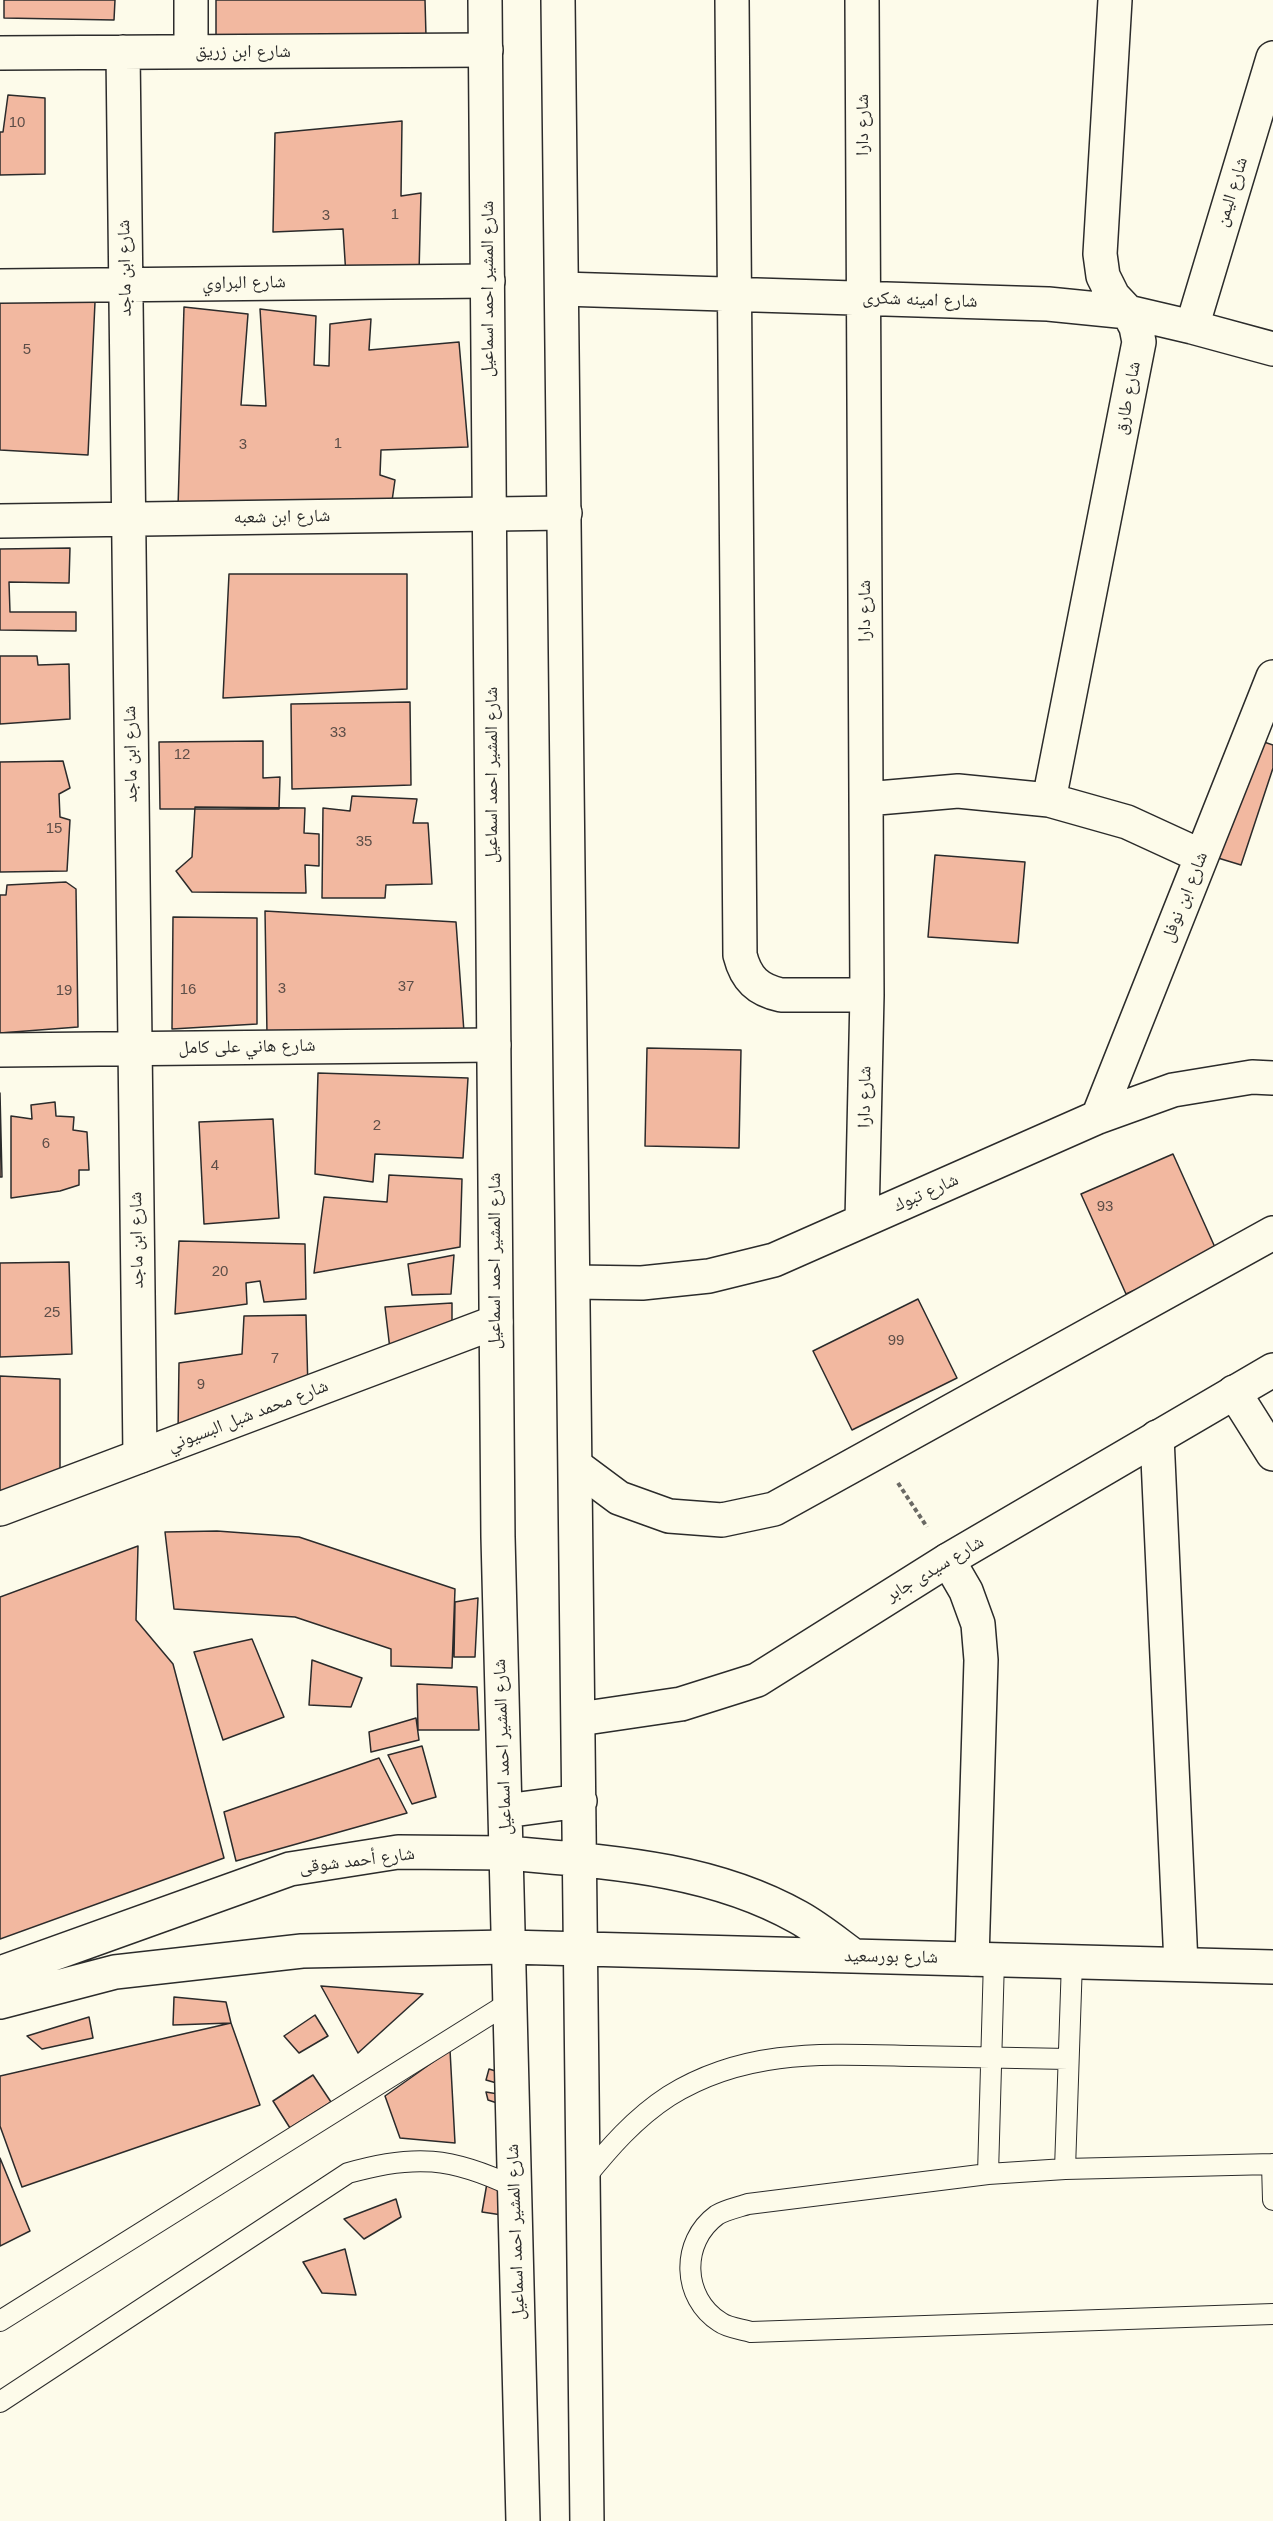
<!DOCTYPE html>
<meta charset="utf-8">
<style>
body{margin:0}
canvas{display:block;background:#fdfbea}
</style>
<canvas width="1273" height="2521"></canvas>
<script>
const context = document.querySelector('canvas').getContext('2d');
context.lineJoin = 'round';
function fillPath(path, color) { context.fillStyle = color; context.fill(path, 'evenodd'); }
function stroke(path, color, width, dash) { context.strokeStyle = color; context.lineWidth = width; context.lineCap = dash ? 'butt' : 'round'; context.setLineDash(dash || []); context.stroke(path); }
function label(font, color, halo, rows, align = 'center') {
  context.font = font + ' Arial,"Noto Naskh Arabic",sans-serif'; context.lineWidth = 4.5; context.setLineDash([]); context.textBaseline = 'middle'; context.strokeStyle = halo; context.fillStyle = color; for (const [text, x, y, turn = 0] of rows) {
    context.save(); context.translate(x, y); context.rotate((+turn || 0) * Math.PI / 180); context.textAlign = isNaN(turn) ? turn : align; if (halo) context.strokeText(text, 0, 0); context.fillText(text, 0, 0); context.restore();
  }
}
const building = new Path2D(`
 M4 0H115L114 20 4 18Z
 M216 0H425L426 36 216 38Z
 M8 95 45 98V174L0 175V132H3Z
 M402 121 401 196 421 193 419 273 346 276 343 229 273 232 275 133Z
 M0 299 95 302 88 455 0 450Z
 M184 307 248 314 241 405 266 406 260 309 316 316 314 365 329 366 330 324 371 319 369 350 459 342 468 447 381 450 380 475 395 480 391 508 178 507Z
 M70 548 69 583 9 582 10 612H76V631L0 630V549Z
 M229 574H407V689L223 698Z
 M0 656H37L38 665 69 664 70 719 0 724Z
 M410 702 411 785 292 789 291 704Z
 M1258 740 1273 745V768L1241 865 1218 858Z
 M263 741V778L280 777 279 809H160L159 742Z
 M63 761 70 788 59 794 60 817 70 820 67 871 0 872V762Z
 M352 796 417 799 413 823H428L432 884 386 885 385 898H322L323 808 350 811Z
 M195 807 305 808 304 833 319 834V866L305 865 306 893 192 892 176 871 192 857Z
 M935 855 1025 862 1018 943 928 937Z
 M66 882 76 889 78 1027 0 1033V895H6L7 885Z
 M265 911 456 922 464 1032 267 1035Z
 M173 917 257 918V1024L172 1029Z
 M647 1048 741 1050 739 1148 645 1146Z
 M318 1073 468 1078 463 1158 375 1154 373 1182 315 1174Z
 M0 1093 2 1177H0Z
 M55 1102 56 1116 74 1117 73 1130 87 1132 89 1170H79V1185L60 1191 11 1198V1116L32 1119 31 1105Z
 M273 1119 279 1218 204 1224 199 1122Z
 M1173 1154 1218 1254 1126 1294 1081 1194Z
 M389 1175 462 1179 460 1247 314 1273 324 1197 387 1202Z
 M179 1241 305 1244 306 1299 264 1302 260 1281 246 1283 247 1304 175 1314Z
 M454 1255 451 1294 412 1295 408 1264Z
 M69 1262 72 1354 0 1357V1263Z
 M918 1299 957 1378 852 1430 813 1351Z
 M452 1303V1332L391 1358 385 1307Z
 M306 1315 308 1390 178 1433 179 1363 242 1354 244 1316Z
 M0 1376 60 1379V1475L0 1496Z
 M217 1531 299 1537 455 1589 452 1668 391 1666V1649L295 1617 174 1609 165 1532Z
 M138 1546 136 1620 173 1664 224 1858 0 1939V1597Z
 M478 1598 475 1657H454L455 1602Z
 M252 1639 284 1717 223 1740 194 1652Z
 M312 1660 362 1678 351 1707 309 1705Z
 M417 1684 477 1687 479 1730H418Z
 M416 1718 419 1740 371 1752 369 1732Z
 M422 1746 436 1797 412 1804 388 1755Z
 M379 1758 407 1813 236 1861 224 1812Z
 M321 1986 423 1994 358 2053Z
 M174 1997 226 2002 231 2023 173 2025Z
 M315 2015 328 2036 299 2053 284 2036Z
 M89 2017 93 2038 42 2049 27 2036Z
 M231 2023 260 2105 22 2187 0 2126V2076Z
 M450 2050 455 2143 400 2138 385 2096Z
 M489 2069 499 2072 500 2084 486 2080Z
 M313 2075 331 2102 290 2128 273 2101Z
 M486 2092 498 2094 500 2104 488 2100Z
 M0 2158 30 2231 0 2246Z
 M487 2183 502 2191V2215L482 2212Z
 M396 2199 401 2217 364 2239 344 2219Z
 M345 2249 356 2295 322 2293 303 2262Z`);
const path = new Path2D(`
 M898 1483 927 1527`);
const service = new Path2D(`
 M1272 2164 1273 2200
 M1273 2164 1065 2169 988 2174 748 2204C739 2207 725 2210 717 2215 680 2242 682 2298 720 2322 728 2328 742 2329 751 2332L1273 2314
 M1065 2169 1072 1961
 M988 2174 994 1959
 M584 2179C609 2148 635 2118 669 2096 746 2048 826 2054 913 2056 965 2057 1017 2058 1068 2059
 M0 2321 510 2002
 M0 2402 348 2173C414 2154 452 2157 514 2187`);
const minor = new Path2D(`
 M732 0 740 955C746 979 758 990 781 995H867
 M862 0 867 995 862 1221
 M123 52 140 1456
 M191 52V0
 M0 53 486 50
 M0 286 488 281
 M562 289 1048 304 1128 312 1192 327 1273 349
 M1192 327 1273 58
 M0 521 565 513
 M866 799 958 791 1049 800 1127 822 1201 856
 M1049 800 1139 342 1136 327 1128 312 1113 296 1103 276 1100 254 1115 0
 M0 1050 494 1045
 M1098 1117 1273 677
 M574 1282 642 1283 709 1276 774 1260 1098 1117 1173 1090 1252 1077 1273 1078
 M1234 1392 1273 1454
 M1157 1437 1181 1964
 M948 1560 966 1591 978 1624 981 1660 972 1959`);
const tertiary = new Path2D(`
 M576 1466 619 1498 669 1516 722 1520 774 1509 1273 1233
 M0 1509 496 1322
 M579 1719 681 1704 757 1680 948 1560 1273 1370
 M0 1973 290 1869 398 1852 507 1853
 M0 2002 115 1972 302 1951 508 1947`);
const secondary = new Path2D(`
 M485 0 498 1537 523 2521
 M558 0 587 2521
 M505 1811 580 1801
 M507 1853C606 1862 709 1867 798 1917 818 1928 836 1943 854 1956
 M508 1947 1273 1967`);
const numberNames = [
 ["10",17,123],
 ["1",395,215],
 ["3",326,216],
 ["5",27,350],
 ["1",338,444],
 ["3",243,445],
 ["33",338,733],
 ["12",182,755],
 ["15",54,829],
 ["35",364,842],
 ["37",406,987],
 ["3",282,989],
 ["16",188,990],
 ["19",64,991],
 ["2",377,1126],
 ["6",46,1144],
 ["4",215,1166],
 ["93",1105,1207],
 ["20",220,1272],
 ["25",52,1313],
 ["99",896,1341],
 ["7",275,1359],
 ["9",201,1385]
];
const streetNames = [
 ["شارع ابن زريق",243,52],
 ["شارع دارا",863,125,-90],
 ["شارع اليمن",1232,192,-73],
 ["شارع ابن ماجد",125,268,-91],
 ["شارع البراوي",244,283,-1],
 ["شارع المشير احمد اسماعيل",488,289,-90],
 ["شارع امينه شكرى",920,300,2],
 ["شارع طارق",1128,398,-79],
 ["شارع ابن شعبه",282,517,-1],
 ["شارع دارا",865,611,-90],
 ["شارع ابن ماجد",131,754,-91],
 ["شارع المشير احمد اسماعيل",492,775,-90],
 ["شارع ابن نوفل",1185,897,-68],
 ["شارع هاني على كامل",247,1047,-1],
 ["شارع دارا",865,1097,-89],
 ["شارع تبوك",926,1193,-24],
 ["شارع ابن ماجد",137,1240,-91],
 ["شارع المشير احمد اسماعيل",495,1261,-90],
 ["شارع محمد شبل البسيوني",248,1416,-21],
 ["شارع سيدى جابر",935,1569,-31],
 ["شارع المشير احمد اسماعيل",503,1747,-92],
 ["شارع أحمد شوقى",357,1861,-7],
 ["شارع بورسعيد",891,1957,1],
 ["شارع المشير احمد اسماعيل",516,2232,-92]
];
fillPath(building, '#f2b8a0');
stroke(building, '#2b2b2b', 1.5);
stroke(service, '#2b2b2b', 22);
stroke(minor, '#2b2b2b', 36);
stroke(tertiary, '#2b2b2b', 36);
stroke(secondary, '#2b2b2b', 36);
stroke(path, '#6a6964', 4, [4.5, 3]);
stroke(service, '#fdfbea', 20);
stroke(minor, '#fdfbea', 33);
stroke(tertiary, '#fdfbea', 33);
stroke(secondary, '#fdfbea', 33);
label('15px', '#5d4e48', null, numberNames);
label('18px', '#2b2b2b', '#fdfbea', streetNames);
</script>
